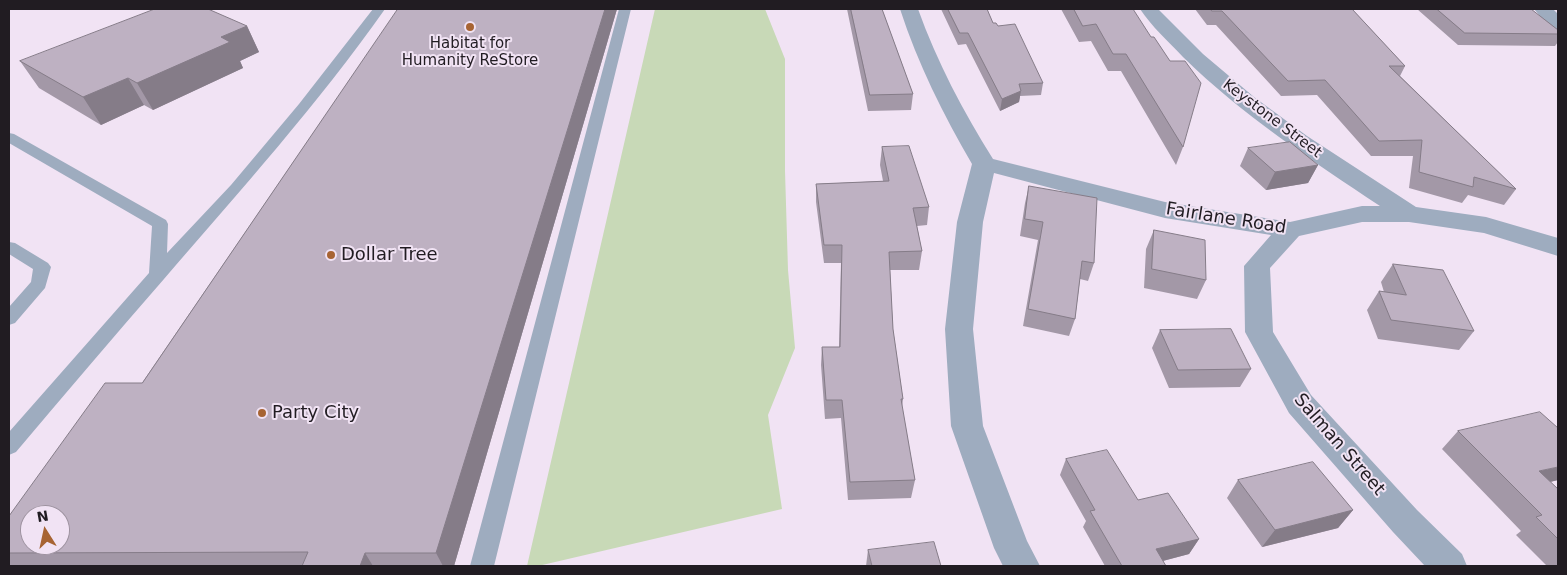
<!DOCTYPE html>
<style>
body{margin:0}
#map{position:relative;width:1567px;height:575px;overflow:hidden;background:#f1e3f4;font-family:"DejaVu Sans",sans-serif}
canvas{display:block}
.frame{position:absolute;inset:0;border:10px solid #211c22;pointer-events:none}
.north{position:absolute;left:20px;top:505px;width:50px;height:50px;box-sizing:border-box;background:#f1e3f4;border:1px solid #9e93a0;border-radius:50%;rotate:350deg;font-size:14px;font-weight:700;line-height:20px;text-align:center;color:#211c22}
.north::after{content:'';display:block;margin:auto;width:18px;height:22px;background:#a76433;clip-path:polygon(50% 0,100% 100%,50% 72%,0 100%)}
</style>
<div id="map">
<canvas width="1567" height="575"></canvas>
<div class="frame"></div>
<div class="north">N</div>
</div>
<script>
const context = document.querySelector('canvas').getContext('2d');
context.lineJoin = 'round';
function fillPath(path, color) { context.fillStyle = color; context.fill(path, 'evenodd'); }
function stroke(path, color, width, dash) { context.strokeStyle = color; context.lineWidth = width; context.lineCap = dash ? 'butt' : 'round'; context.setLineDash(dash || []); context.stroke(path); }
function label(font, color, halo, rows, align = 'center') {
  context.font = font + ' "DejaVu Sans",sans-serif'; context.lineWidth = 4; context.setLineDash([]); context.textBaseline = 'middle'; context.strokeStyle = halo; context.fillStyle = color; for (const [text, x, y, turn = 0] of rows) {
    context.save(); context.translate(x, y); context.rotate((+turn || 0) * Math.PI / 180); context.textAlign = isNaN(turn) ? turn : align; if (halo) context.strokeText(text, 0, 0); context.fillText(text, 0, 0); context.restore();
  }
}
const green = new Path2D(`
 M655 9H765L785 59V171L788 270 795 348 768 415 782 509 538 566H527Z`);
const lane = new Path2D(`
 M373 9H385C318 104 240 191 164 279 114 336 65 394 16 452L9 455V432L149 273 152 226 9 143V133L14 134 166 220 168 224 167 253 231 185 299 104Z
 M619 9H631L494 566H470Z
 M9 242 15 243 48 263 51 267 45 288 15 323 9 325V307L31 282 33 269 9 254Z`);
const street = new Path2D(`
 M900 9H918C937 62 963 111 993 159L1165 202 1290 222 1362 206H1380C1311 160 1242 115 1183 57 1168 41 1152 27 1140 9H1158L1203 54 1254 97 1307 136 1416 207 1486 217 1558 238V256L1484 233 1409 222H1362L1299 236 1270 268 1273 332 1311 395 1417 510 1462 554 1467 566H1425L1393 532 1289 413 1245 332 1244 266 1271 235 1165 218 994 173 983 222 973 329 983 426 1027 541 1040 566H1003L994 548 951 426 945 329 957 222 972 164C943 114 918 64 900 9Z
 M1534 9H1553L1558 14V31L1551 29Z`);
const wall = new Path2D(`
 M398 9H617L454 566H9V516L142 383Z
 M847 9H882L913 94 911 110 868 111Z
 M941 9H987L993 23 998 26 1043 83 1041 95 1020 96 1019 102 1000 111 966 44 958 45Z
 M1061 9H1133L1183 147 1176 165 1121 71H1108L1091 41 1079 42Z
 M1195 9H1352L1405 66 1400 76 1516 189 1504 205 1468 195 1462 203 1409 188 1413 156H1371L1317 95 1281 96 1216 25H1207Z
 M1417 9H1531L1558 30V42L1555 46 1458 45Z
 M247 26 259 52 240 61 243 68 153 110 144 105 101 125 39 88 20 61Z
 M882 147 929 207 927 225 917 226 922 251 919 270H890L893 329 903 399 902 407 915 480 911 498 848 500 841 418 825 419 821 365 822 347H839L841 263H824L816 202V184L883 181 880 165Z
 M1248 148 1318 165 1308 183 1266 190 1240 166Z
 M1029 186 1094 263 1088 281 1080 279 1075 319 1069 336 1023 326 1038 240 1020 236 1025 203Z
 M1154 230 1206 280 1197 299 1144 288 1146 249Z
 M1393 264 1474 331 1459 350 1378 339 1367 310 1379 291 1384 292 1381 282Z
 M1160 330 1251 369 1240 387 1169 388 1152 348Z
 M1458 431 1558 480 1550 482 1558 489V566H1547L1516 535 1521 531 1442 449Z
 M1066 459 1138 500 1199 539 1189 554 1163 561 1166 566H1105L1083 527 1086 521 1060 475Z
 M1238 480 1353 510 1338 528 1262 547 1227 498Z
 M868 550 872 566H866Z`);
const shadedWall = new Path2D(`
 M605 9H617L454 566H443L436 553Z
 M247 26 259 52 240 61 243 68 153 110 137 83 221 37Z
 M128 78 144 105 101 125 83 97Z
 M1021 91 1019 102 1000 111 1002 99Z
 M1318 165 1308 183 1266 190 1275 172Z
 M1558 467V480L1520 489 1539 471Z
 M1353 510 1338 528 1262 547 1275 530Z
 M1199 539 1189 554 1147 565 1156 549Z
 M365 553 373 566H360Z`);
const building = new Path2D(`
 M155 9H208L247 26 221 37 230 42 137 83 128 78 83 97 20 61Z
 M398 9H605L436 553H365L360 566H302L308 552 9 553V516L105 383H142ZM30 515H60V545H30Z
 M851 9H882L913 94 870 95Z
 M948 9H987L993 23H996L998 26 1015 24 1043 83 1019 84 1021 91 1002 99 968 33H960Z
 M1074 9H1133L1151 37H1154L1170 61H1185L1201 83 1183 147 1126 54H1113L1096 24 1083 26Z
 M1211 9H1352L1405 66H1389L1516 189 1474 177 1473 187 1419 172 1422 140 1379 141 1325 80 1288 81 1222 11H1212Z
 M1437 9H1531L1558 30V34L1465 33Z
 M1290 142 1318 165 1275 172 1248 148Z
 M909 146 929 207 913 208 922 251 889 252 893 329 903 399H901L915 480 850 482 842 400H826L822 347H840L842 245H824L816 184 889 181 882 147Z
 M1029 186 1097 198 1094 263 1082 261 1075 319 1028 309 1043 222 1025 219Z
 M1154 230 1205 240 1206 280 1152 269Z
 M1393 264 1443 270 1474 331 1391 320 1379 291 1406 295Z
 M1231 329 1251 369 1178 370 1160 330Z
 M1540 412 1558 428V467L1539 471 1558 489V539L1536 517 1542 515 1458 431Z
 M1107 450 1138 500 1168 493 1199 539 1156 549 1166 566H1122L1090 511 1095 510 1066 459Z
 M1313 462 1353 510 1275 530 1238 480Z
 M934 542 941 566H872L868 550Z`);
const markers = [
 [470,27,5,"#a76433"],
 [331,255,5,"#a76433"],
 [262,413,5,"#a76433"]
];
const farPoinames = [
 ["Habitat for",470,44],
 ["Humanity ReStore",470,61]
];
const farStreetnames = [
 ["Keystone Street",1272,119,37]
];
const streetNames = [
 ["Fairlane Road",1226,219,9],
 ["Salman Street",1339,445,49]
];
const poiNames = [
 ["Dollar Tree",341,255],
 ["Party City",272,413]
];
fillPath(green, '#c8d9b7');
fillPath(lane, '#9eacbf');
fillPath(street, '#9eacbf');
fillPath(wall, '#a398a7');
fillPath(shadedWall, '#857c88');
fillPath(building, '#beb1c2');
stroke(building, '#857c88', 1);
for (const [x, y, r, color] of markers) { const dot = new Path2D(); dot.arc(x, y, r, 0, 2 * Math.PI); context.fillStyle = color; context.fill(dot); stroke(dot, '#f1e3f4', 2); }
label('15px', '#211c22', '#f1e3f4', farPoinames);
label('15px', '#211c22', '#f1e3f4', farStreetnames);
label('18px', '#211c22', '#f1e3f4', streetNames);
label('18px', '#211c22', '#f1e3f4', poiNames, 'left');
</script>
